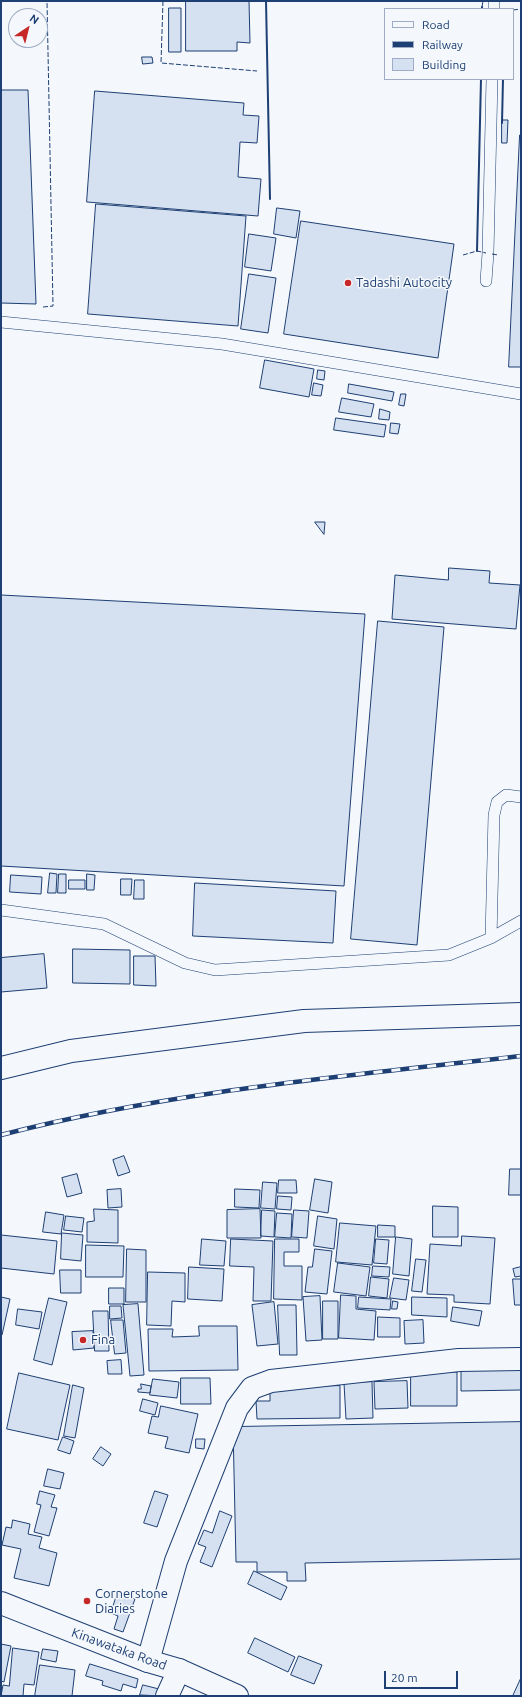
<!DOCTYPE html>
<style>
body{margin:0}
#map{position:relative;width:522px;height:1697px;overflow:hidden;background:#f4f7fb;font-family:Ubuntu,sans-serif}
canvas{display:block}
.frame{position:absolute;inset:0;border:2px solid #1d3f73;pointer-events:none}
.legend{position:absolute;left:384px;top:8px;width:130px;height:72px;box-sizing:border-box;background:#f4f7fb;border:1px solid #9eadc5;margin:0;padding:5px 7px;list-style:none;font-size:12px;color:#1d3f73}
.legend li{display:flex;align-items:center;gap:8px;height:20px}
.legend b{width:20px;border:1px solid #9eadc5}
.north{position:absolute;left:8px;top:8px;width:40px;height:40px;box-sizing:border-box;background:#f4f7fb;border:1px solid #9eadc5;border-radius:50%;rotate:35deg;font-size:11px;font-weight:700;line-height:16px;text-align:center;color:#1d3f73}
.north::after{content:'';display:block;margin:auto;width:14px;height:18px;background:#c62828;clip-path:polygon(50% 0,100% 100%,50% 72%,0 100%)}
.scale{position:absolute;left:384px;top:1671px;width:74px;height:18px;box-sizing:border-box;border:2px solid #1d3f73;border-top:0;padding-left:5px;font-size:12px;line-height:14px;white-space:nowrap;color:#1d3f73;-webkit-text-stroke:3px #f4f7fb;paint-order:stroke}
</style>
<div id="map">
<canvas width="522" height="1697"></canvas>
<div class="frame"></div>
<ul class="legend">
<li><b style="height:5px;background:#f4f7fb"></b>Road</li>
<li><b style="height:5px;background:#1d3f73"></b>Railway</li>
<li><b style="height:11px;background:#d5e0f0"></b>Building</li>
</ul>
<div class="north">N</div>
<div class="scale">20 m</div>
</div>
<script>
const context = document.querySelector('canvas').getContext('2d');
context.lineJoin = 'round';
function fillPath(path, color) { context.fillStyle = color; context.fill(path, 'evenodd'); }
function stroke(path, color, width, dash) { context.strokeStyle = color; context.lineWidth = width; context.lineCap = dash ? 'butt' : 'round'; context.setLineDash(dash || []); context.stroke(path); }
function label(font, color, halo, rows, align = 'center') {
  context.font = font + ' Ubuntu,sans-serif'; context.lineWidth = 3; context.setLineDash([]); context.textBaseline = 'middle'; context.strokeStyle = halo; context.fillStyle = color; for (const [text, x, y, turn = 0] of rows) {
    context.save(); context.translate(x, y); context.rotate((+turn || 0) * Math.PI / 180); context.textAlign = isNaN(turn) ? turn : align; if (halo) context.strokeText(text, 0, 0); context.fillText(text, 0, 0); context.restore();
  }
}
const building = new Path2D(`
 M186 1H249L250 43 237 42V51H186Z
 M169 8H181V52H169Z
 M142 57H152L153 63 143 64Z
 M1 90H28L36 304 1 303Z
 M95 91 244 103 243 115 259 116 257 143 240 142 238 177 261 179 258 216 87 202Z
 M502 120H508L507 143H502Z
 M520 135H521V367H509Z
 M96 204 246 216 238 326 88 314Z
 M277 208 300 211 296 238 274 234Z
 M301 221 454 244 438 358 284 334Z
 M249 234 276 238 271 271 245 267Z
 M249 274 276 278 268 333 241 329Z
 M265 360 314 369 309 397 260 388Z
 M318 370 325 371 324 380 317 379Z
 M314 383 323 385 321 396 312 395Z
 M349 384 394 392 392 401 348 393Z
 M401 394H406L404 406 399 405Z
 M342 398 374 404 371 417 339 412Z
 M380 409 390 412 389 420 379 419Z
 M336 418 386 425 384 437 334 430Z
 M391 423 400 424 398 434 390 433Z
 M315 522H325L324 534Z
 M449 568 490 571 489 583 520 585 516 629 392 619 395 575 448 580Z
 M1 595 365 614 344 886 1 866Z
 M378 621 444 627 417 945 351 939Z
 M50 873 57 874 56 893H48Z
 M59 874H66V893H58Z
 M87 874 95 875 94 890H87Z
 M11 875 42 877 41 894 10 892Z
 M121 879H132L131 895H121Z
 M69 880H85V889H69Z
 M135 880H144V899H134Z
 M195 883 336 891 333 943 193 936Z
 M73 949 130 950V984L73 983Z
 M44 954 47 988 1 992V958Z
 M134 956H155L156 986 134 985Z
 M124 1156 130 1172 118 1176 113 1160Z
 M510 1169H521V1195H509Z
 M77 1174 82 1193 67 1197 62 1178Z
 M315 1179 332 1182 328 1213 310 1210Z
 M279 1180H296L297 1193H278Z
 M263 1182 277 1183 275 1209 261 1208Z
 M121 1189 122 1207 108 1208 107 1190Z
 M235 1189 260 1190 259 1208 235 1207Z
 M278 1196 292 1197 291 1210 277 1209Z
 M433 1206 458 1207V1237H433Z
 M94 1209 118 1210V1243L87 1242V1222L94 1221Z
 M260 1209 261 1238H227V1210Z
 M262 1210 275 1211 274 1237 261 1236Z
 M294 1210 309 1211 307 1238 292 1237Z
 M46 1212 64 1215 61 1234 43 1232Z
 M277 1213 292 1214 291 1238 275 1237Z
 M66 1216 84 1218 82 1232 64 1230Z
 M318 1216 337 1219 334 1249 314 1246Z
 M340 1223 376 1226 372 1265 336 1262Z
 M378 1225 395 1226V1237H378Z
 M62 1233 83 1235 81 1261 61 1259Z
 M1 1235 57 1241 54 1274 1 1268Z
 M462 1236 495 1238 490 1304 454 1302V1295L427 1294 430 1244 461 1246Z
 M396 1237 412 1239 409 1276 393 1274Z
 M202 1239 226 1241 224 1266 200 1265Z
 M231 1239 273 1241 271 1301H253L254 1267 230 1266Z
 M275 1239H299V1252H284V1266H302V1300L274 1299Z
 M376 1239 389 1240 387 1264 374 1263Z
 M86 1245 124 1246 123 1277H86Z
 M127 1249 146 1250V1302H126Z
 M315 1249 332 1251 327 1294 305 1292 308 1267H312Z
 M416 1259 426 1260 422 1292 412 1291Z
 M338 1263 370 1267 366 1296 334 1292Z
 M373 1266 390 1267 389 1277 372 1276Z
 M189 1267 224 1269 222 1301 188 1299Z
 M521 1267V1276L515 1277 513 1269Z
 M60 1270H81V1293H61Z
 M148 1272 185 1273V1302L172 1301 171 1326 147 1325Z
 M371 1277 389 1279 387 1298 369 1296Z
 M394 1278 409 1280 406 1300 390 1298Z
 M513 1279H521V1305H515Z
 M109 1288H124V1304H109Z
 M341 1295 356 1296V1309L376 1311 374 1340 339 1338Z
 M320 1296 322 1340 306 1341 303 1297Z
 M1 1297 10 1299 2 1335H1Z
 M359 1297 391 1299 390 1310 358 1308Z
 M412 1297 447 1298V1317L412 1315Z
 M49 1298 67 1302 52 1365 34 1360Z
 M323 1301H338V1339H323Z
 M393 1301 398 1302 397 1309H392Z
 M274 1302 278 1344 257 1346 252 1305Z
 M138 1304 144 1375 130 1376 123 1305Z
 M278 1305H296L297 1355H280Z
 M110 1306H121L122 1318 110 1319Z
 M453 1307 482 1311 479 1326 451 1321Z
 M18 1309 42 1312 39 1329 16 1325Z
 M93 1311H108L109 1351H95Z
 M378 1317 400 1318V1337H378Z
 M111 1320H123L126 1353 115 1354Z
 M423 1320 424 1343 405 1344 404 1321Z
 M199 1326H237L238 1370 149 1371 148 1329H173L172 1337 199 1336Z
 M93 1331 94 1348 73 1350 72 1332Z
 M121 1360 122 1374H108L107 1361Z
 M521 1369V1390L461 1391V1370Z
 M411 1371 457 1372V1406H411Z
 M19 1373 70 1385 58 1440 7 1429Z
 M181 1378H210L211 1404H181Z
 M153 1379 179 1382 177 1398 150 1395Z
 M407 1381 408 1408 375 1409 374 1382Z
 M372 1382 373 1418 346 1419 344 1383Z
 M141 1384 151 1386 150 1393 138 1392V1389H141Z
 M73 1385 84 1388 75 1438 64 1436Z
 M340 1386V1418L257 1419 256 1401H270V1387Z
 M143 1399 158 1403 155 1415 140 1411Z
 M161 1406 198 1414 189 1453 165 1448 168 1437 148 1433 152 1416 158 1417Z
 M521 1422V1559L305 1563 306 1581H287V1572H257V1562H236L233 1427Z
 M63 1437 74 1441 70 1454 58 1450Z
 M196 1439H205L204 1449 196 1448Z
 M101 1447 111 1454 103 1466 93 1459Z
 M48 1469 64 1473 60 1489 44 1486Z
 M40 1491 55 1495 51 1507 57 1508 49 1536 34 1532 41 1505 37 1504Z
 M155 1491 168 1495 157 1527 144 1523Z
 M220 1511 232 1516 212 1567 200 1562 206 1547 198 1544 204 1530 212 1533Z
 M13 1520 30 1524 28 1534 42 1537 39 1548 57 1553 49 1586 14 1578 21 1549 2 1545 6 1527 11 1528Z
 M254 1571 287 1587 281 1600 248 1584Z
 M118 1592 135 1599 123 1632 114 1629 118 1616 111 1613Z
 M255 1638 295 1657 288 1672 248 1653Z
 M1 1644 11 1646 4 1682 1 1681Z
 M13 1648 39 1652 34 1685 24 1684 23 1696H1L3 1685 9 1686Z
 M43 1649 58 1651 56 1662 41 1659Z
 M299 1656 322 1665 314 1684 291 1675Z
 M90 1664 138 1679 136 1688 123 1684 121 1691 102 1685 103 1681 86 1676Z
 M40 1665 75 1670 72 1696H35Z
 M521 1678V1696H513Z
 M143 1685 163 1690 161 1696 140 1695Z`);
const lane = new Path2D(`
 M494 9V1
 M486 281 488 253 492 79
 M1 322 222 344 521 394
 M1 910 104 924 185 963 215 970 449 955 491 938 521 921
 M491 938 494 815 497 802 506 795 521 797`);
const street = new Path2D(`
 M1 1068 71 1051 304 1021 521 1014
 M148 1661 176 1561 237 1408 252 1388 271 1381 459 1360 521 1359
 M167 1696 179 1670`);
const secondary = new Path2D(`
 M1 1603 148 1661 179 1670 237 1696`);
const rail = new Path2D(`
 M1 1135C171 1091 347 1076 521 1056`);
const fence = new Path2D(`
 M163 1 161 63 257 71
 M482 7 483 1
 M513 10 521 9
 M492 254 498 255
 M463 255 477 251 486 253
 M43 307 53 306 47 1`);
const wall = new Path2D(`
 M266 1 270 199
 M482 9V7
 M502 123 503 79
 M477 251 481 79`);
const markers = [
 [348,283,4,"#c62828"],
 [83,1340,4,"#c62828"],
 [87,1601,4,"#c62828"]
];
const poiNames = [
 ["Tadashi Autocity",356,283],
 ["Fina",91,1340],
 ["Cornerstone",95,1594],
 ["Diaries",95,1609]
];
const streetNames = [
 ["Kinawataka Road",119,1649,20]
];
fillPath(building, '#d5e0f0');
stroke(building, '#1d3f73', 1);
stroke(lane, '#1d3f73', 12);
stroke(street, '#1d3f73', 24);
stroke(secondary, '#1d3f73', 24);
stroke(lane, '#f4f7fb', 11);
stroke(street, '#f4f7fb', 22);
stroke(secondary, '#f4f7fb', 22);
stroke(rail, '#1d3f73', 4.5);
stroke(rail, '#f4f7fb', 3, [9]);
stroke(fence, '#1d3f73', 1, [5, 2]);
stroke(wall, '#1d3f73', 2);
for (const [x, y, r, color] of markers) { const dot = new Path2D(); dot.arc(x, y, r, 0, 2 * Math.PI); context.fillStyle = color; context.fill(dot); stroke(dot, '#f4f7fb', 1.5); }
label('13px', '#1d3f73', '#f4f7fb', poiNames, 'left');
label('13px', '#1d3f73', '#f4f7fb', streetNames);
</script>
